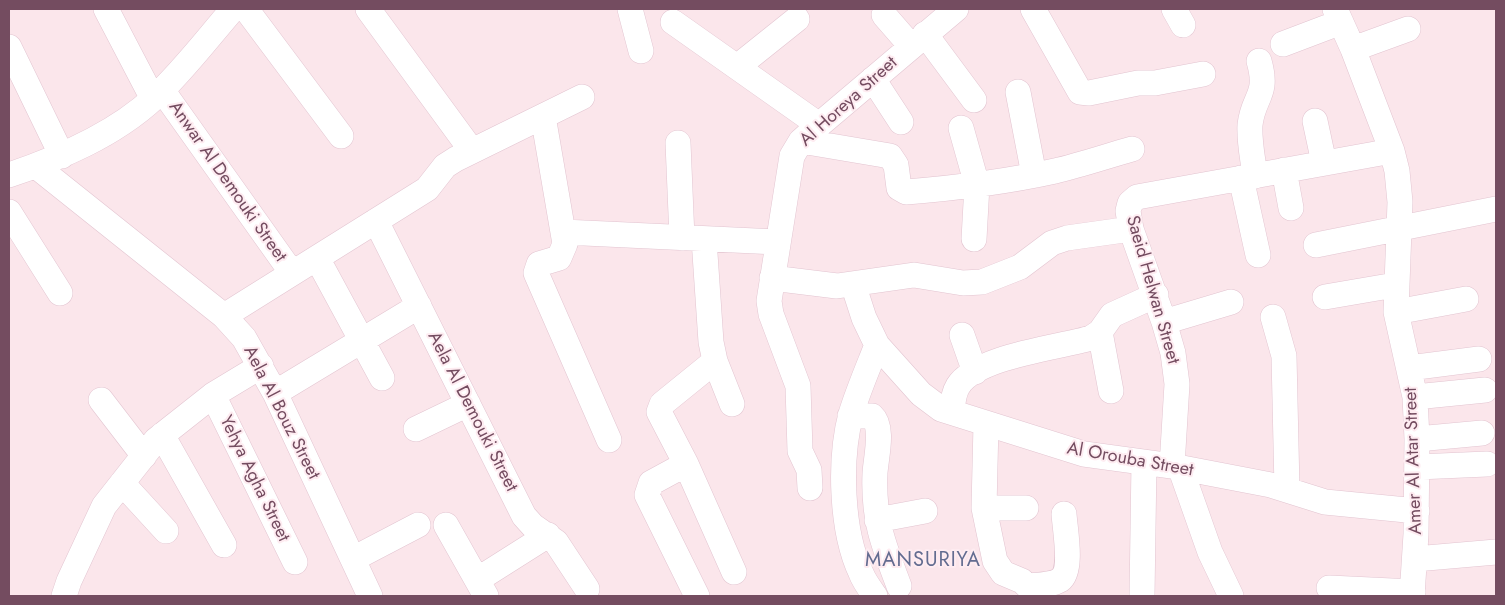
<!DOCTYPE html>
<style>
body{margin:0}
#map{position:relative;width:1505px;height:605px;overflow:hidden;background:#fbe6eb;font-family:Jost,sans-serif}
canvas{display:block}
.frame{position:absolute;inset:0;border:10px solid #744c60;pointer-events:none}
</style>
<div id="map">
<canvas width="1505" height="605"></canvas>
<div class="frame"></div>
</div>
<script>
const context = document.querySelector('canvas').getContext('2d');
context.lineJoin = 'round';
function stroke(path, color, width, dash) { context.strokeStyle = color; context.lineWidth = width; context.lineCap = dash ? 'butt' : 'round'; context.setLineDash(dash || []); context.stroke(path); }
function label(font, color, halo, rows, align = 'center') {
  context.font = font + ' Jost,sans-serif'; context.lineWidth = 4; context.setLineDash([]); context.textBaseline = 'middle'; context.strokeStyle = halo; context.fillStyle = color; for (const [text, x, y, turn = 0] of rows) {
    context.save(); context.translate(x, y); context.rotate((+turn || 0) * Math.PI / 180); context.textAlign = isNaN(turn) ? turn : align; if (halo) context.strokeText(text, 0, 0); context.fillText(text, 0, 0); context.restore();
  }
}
const street = new Path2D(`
 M106 9 153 99
 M246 9 341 136
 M368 9 472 151
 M630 9 641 51
 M1033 9 1080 92 1089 93 1138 83H1155L1203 74
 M1174 9 1183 25
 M1335 9 1353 49 1392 151 1397 171 1400 202 1396 312 1415 397 1417 439 1416 534 1412 596
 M884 15 911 46
 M673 22 819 125
 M925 34 974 100
 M1283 44 1341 22
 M9 47 62 156
 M1353 49 1408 29
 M737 67 797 19
 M873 79 901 122
 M162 90 292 273
 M1018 92 1034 175
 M543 116 565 244 559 258 539 264 536 273 609 440
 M1315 121 1324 163
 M961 128 977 185 974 239
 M801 141 890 156 896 165 899 188 906 192C956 188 1005 182 1055 171 1081 165 1107 156 1132 149
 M678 143 682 238
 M36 166 224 316 244 338 275 393 370 596
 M1284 170 1291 208
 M9 175C60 158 114 135 154 98 183 71 207 39 233 9
 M1255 176C1253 159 1249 142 1250 125 1253 96 1269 96 1259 61
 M1241 178 1258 255
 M9 212 60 293
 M376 221 524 516 533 526 556 542 587 589
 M563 232 777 242
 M704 239 711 342 715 361 732 404
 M1316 245 1496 209
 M317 258 382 378
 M772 278 837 286 914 275 963 283 982 282 1020 267 1052 243 1067 238 1131 229
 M853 284 864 318 877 345 921 394 941 409 1084 454 1172 466 1271 485 1325 502 1417 511
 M1325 297 1395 285
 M1396 312 1466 299
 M224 316 427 189 445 166 456 159 582 97
 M1273 317 1284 356 1287 489
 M1164 322 1231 302
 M1100 332 1111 391
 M962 335 975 372
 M715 361 662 404 659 412 686 464 734 572
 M1409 368 1479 359
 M275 393 419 306
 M213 395 295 562
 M1415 397 1485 390
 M101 400 144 456
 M952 412C953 403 953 394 958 386 977 356 1057 348 1091 338L1100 332 1112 315 1156 295
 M850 416H872C884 427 876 457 875 473 873 519 883 544 899 586
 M986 424 984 508 995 561 1003 573 1022 581 1038 596
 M416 429 468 404
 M162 435 224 545
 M1417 439 1482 433
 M686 464 651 483 647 495 697 596
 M1172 466 1177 384 1173 353 1164 322 1131 229 1128 211 1130 203 1137 197 1392 151
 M1180 467 1210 552 1231 596
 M1417 467 1487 464
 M122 483 166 531
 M810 488 809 470 800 451 798 386 771 314 769 301 792 156 801 141 819 125 956 9
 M984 508H1026
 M877 520 925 511
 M446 525 486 596
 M353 559 418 525
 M1415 559 1496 552
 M477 580 548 535
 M1028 586C1038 585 1052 585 1060 580 1073 571 1065 529 1064 514
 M1329 588 1413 592
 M64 596 69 581 104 506 156 440 213 395 261 366
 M875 596C870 589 864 581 861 573 841 531 839 459 851 414 858 391 868 368 877 345
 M1142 596 1144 462`);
const streetNames = [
 ["Al Horeya Street",849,102,-42],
 ["Anwar Al Demouki Street",227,182,55],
 ["Saeid Helwan Street",1152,290,74],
 ["Aela Al Demouki Street",472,412,63],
 ["Aela Al Bouz Street",281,413,63],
 ["Al Orouba Street",1130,460,10],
 ["Amer Al Atar Street",1414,461,-92],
 ["Yehya Agha Street",254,479,64]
];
const quarterNames = [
 ["MANSURIYA",923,561]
];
stroke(street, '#e2c4d0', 26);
stroke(street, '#fff', 25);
label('18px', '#744c60', '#feecf1', streetNames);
context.letterSpacing = '1px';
label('20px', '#636c90', '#feecf1', quarterNames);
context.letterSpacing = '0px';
</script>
